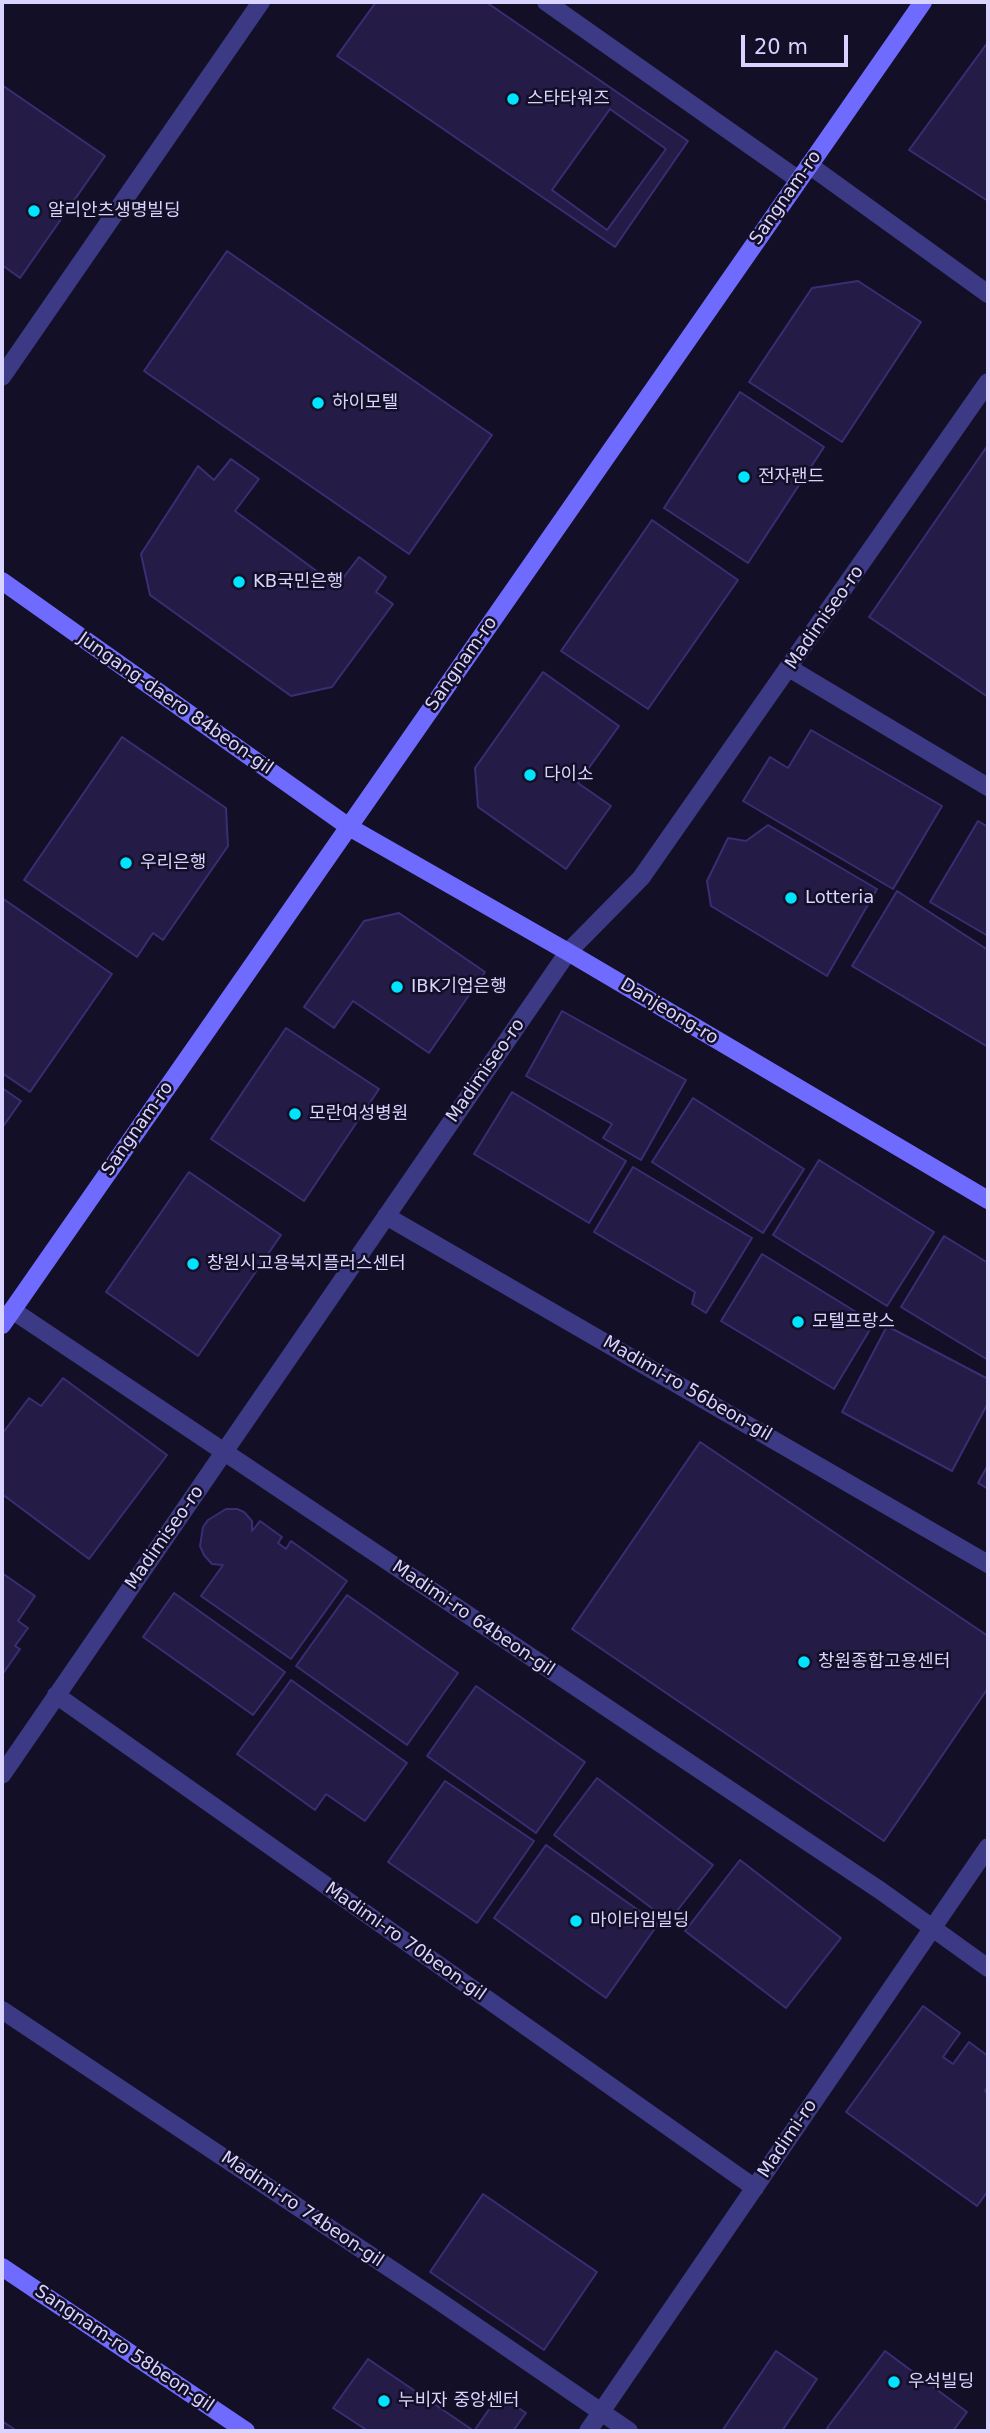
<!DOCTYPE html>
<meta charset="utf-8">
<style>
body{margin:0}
#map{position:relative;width:990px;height:2433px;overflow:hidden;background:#130f26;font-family:"DejaVu Sans",sans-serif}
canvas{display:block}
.frame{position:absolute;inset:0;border:4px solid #d9d4ff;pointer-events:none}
.scale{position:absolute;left:741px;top:35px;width:107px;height:32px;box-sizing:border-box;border:4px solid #d9d4ff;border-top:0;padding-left:9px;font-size:21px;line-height:24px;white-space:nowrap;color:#d9d4ff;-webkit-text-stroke:5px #130f26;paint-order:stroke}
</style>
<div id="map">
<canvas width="990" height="2433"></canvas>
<div class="frame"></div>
<div class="scale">20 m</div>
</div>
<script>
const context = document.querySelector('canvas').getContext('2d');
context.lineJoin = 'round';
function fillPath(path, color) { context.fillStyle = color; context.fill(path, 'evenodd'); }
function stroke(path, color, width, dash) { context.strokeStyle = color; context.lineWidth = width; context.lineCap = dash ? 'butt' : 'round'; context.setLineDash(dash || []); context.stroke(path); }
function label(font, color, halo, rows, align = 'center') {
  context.font = font + ' "DejaVu Sans","Noto Sans KR",sans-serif'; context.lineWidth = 5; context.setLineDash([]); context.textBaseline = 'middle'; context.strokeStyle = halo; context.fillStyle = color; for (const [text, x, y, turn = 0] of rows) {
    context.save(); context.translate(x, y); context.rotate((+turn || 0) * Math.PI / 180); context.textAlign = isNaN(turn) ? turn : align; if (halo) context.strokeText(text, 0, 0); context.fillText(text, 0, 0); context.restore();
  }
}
const building = new Path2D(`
 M376 2H486L688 141 615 247 337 56Z
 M988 42V201L909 150Z
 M2 85 105 156 20 278 2 265Z
 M610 109 666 149 607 230 552 190Z
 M227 251 492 435 409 554 144 371Z
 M858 281 921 322 842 442 749 382 812 288Z
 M740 392 824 447 748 563 664 508Z
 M988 445V697L869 617Z
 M231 459 259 479 235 511 337 586 359 557 386 577 376 592 393 604 332 687 291 696 150 595 141 554 198 466 214 480Z
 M652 520 738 580 648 709 561 651Z
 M543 672 619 726 578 783 611 806 566 869 478 807 475 768Z
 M811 730 942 806 893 889 743 801 770 757 788 768Z
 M122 737 226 808 228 846 163 940 153 933 137 957 24 880Z
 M978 821 988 827V936L930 902Z
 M768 825 877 889 827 976 711 906 707 881 728 838 746 841Z
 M897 891 988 950V1047L852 966Z
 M2 898 112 974 30 1092 2 1073Z
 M399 913 485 972 429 1053 353 1001 334 1028 304 1007 364 921Z
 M562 1011 686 1080 641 1160 603 1138 612 1124 526 1076Z
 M286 1028 379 1089 304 1201 211 1139Z
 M2 1088 21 1101 2 1128Z
 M512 1092 626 1161 589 1223 474 1154Z
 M693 1098 804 1169 763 1233 652 1162Z
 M819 1160 934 1232 887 1306 773 1235Z
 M633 1167 752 1238 706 1313 692 1304 695 1292 594 1232Z
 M189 1172 281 1235 198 1356 106 1292Z
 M944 1236 988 1263V1360L901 1307Z
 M762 1254 874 1323 834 1389 721 1321Z
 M887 1326 988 1379V1403L952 1471 842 1412Z
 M63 1378 167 1455 89 1559 2 1494V1434L29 1398 41 1406Z
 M700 1442 988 1636V1688L884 1841 572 1629Z
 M988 1465V1489L978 1483Z
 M226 1509H237L244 1512 252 1521V1531L260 1521 282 1537 278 1543 286 1549 291 1541 347 1581 291 1659 201 1596 223 1565 212 1564 204 1555 200 1546 203 1527 208 1520Z
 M2 1573 35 1596 18 1621 28 1628 15 1646 20 1649 2 1675Z
 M174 1593 285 1672 253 1715 143 1637Z
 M347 1595 458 1673 407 1745 296 1666Z
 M291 1680 407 1763 365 1821 326 1794 315 1810 237 1754Z
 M476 1686 585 1762 536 1833 427 1756Z
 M597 1778 713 1865 669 1921 554 1835Z
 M445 1781 534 1841 477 1923 388 1862Z
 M546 1845 658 1924 606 1998 494 1918Z
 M740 1860 841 1938 786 2008 685 1931Z
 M923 2006 960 2033 943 2057 953 2064 969 2042 988 2056V2086L985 2091 988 2094V2191L977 2206 846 2112Z
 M483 2194 597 2272 544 2350 430 2272Z
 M776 2351 817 2379 782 2431H722Z
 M885 2351 967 2412 953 2431H831L827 2428Z
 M368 2359 474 2431 499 2395 526 2413 513 2431H368L333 2408Z
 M2 2421 17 2431H2Z`);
const street = new Path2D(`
 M546 2 799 180
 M809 165 988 294
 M2 377 261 2
 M789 668 988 787
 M386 1216 988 1564
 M12 1310 881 1891 988 1968
 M56 1695 755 2188
 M2 1775 568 952 641 878 988 382
 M2 2010 436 2299 629 2431
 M588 2431 988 1847`);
const secondary = new Path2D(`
 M2 581 349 827 568 952 988 1200
 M2 1325 923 2
 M2 2267 246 2431`);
const markers = [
 [513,99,7,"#00e5ff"],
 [34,211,7,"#00e5ff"],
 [318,403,7,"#00e5ff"],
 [744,477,7,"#00e5ff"],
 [239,582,7,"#00e5ff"],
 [530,775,7,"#00e5ff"],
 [126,863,7,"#00e5ff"],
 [791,898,7,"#00e5ff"],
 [397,987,7,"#00e5ff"],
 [295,1114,7,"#00e5ff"],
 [193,1264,7,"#00e5ff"],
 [798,1322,7,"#00e5ff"],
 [804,1662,7,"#00e5ff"],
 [576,1921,7,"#00e5ff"],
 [894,2382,7,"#00e5ff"],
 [384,2401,7,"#00e5ff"]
];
const poiNames = [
 ["스타타워즈",527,99],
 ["알리안츠생명빌딩",48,211],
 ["하이모텔",332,403],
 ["전자랜드",758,477],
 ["KB국민은행",253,582],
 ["다이소",544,775],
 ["우리은행",140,863],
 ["Lotteria",805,898],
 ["IBK기업은행",411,987],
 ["모란여성병원",309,1114],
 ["창원시고용복지플러스센터",207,1264],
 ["모텔프랑스",812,1322],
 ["창원종합고용센터",818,1662],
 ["마이타임빌딩",590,1921],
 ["우석빌딩",908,2382],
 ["누비자 중앙센터",398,2401]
];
const streetNames = [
 ["Sangnam-ro",786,198,-55],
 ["Madimiseo-ro",825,618,-55],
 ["Sangnam-ro",462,664,-55],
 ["Jungang-daero 84beon-gil",175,704,35],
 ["Danjeong-ro",669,1012,31],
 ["Madimiseo-ro",486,1071,-55],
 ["Sangnam-ro",138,1129,-55],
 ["Madimi-ro 56beon-gil",687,1389,30],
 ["Madimiseo-ro",165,1538,-55],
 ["Madimi-ro 64beon-gil",473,1619,34],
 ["Madimi-ro 70beon-gil",405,1942,35],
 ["Madimi-ro",788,2139,-56],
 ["Madimi-ro 74beon-gil",302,2210,34],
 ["Sangnam-ro 58beon-gil",124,2349,34]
];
fillPath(building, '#241b47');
stroke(building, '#3b2d73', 2);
stroke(street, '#3d3a85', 18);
stroke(secondary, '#6f6bff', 18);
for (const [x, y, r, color] of markers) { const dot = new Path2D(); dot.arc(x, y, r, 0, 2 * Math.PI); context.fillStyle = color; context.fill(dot); stroke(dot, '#130f26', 2.5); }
label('18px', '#d9d4ff', '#130f26', poiNames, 'left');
label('18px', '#d9d4ff', '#130f26', streetNames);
</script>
